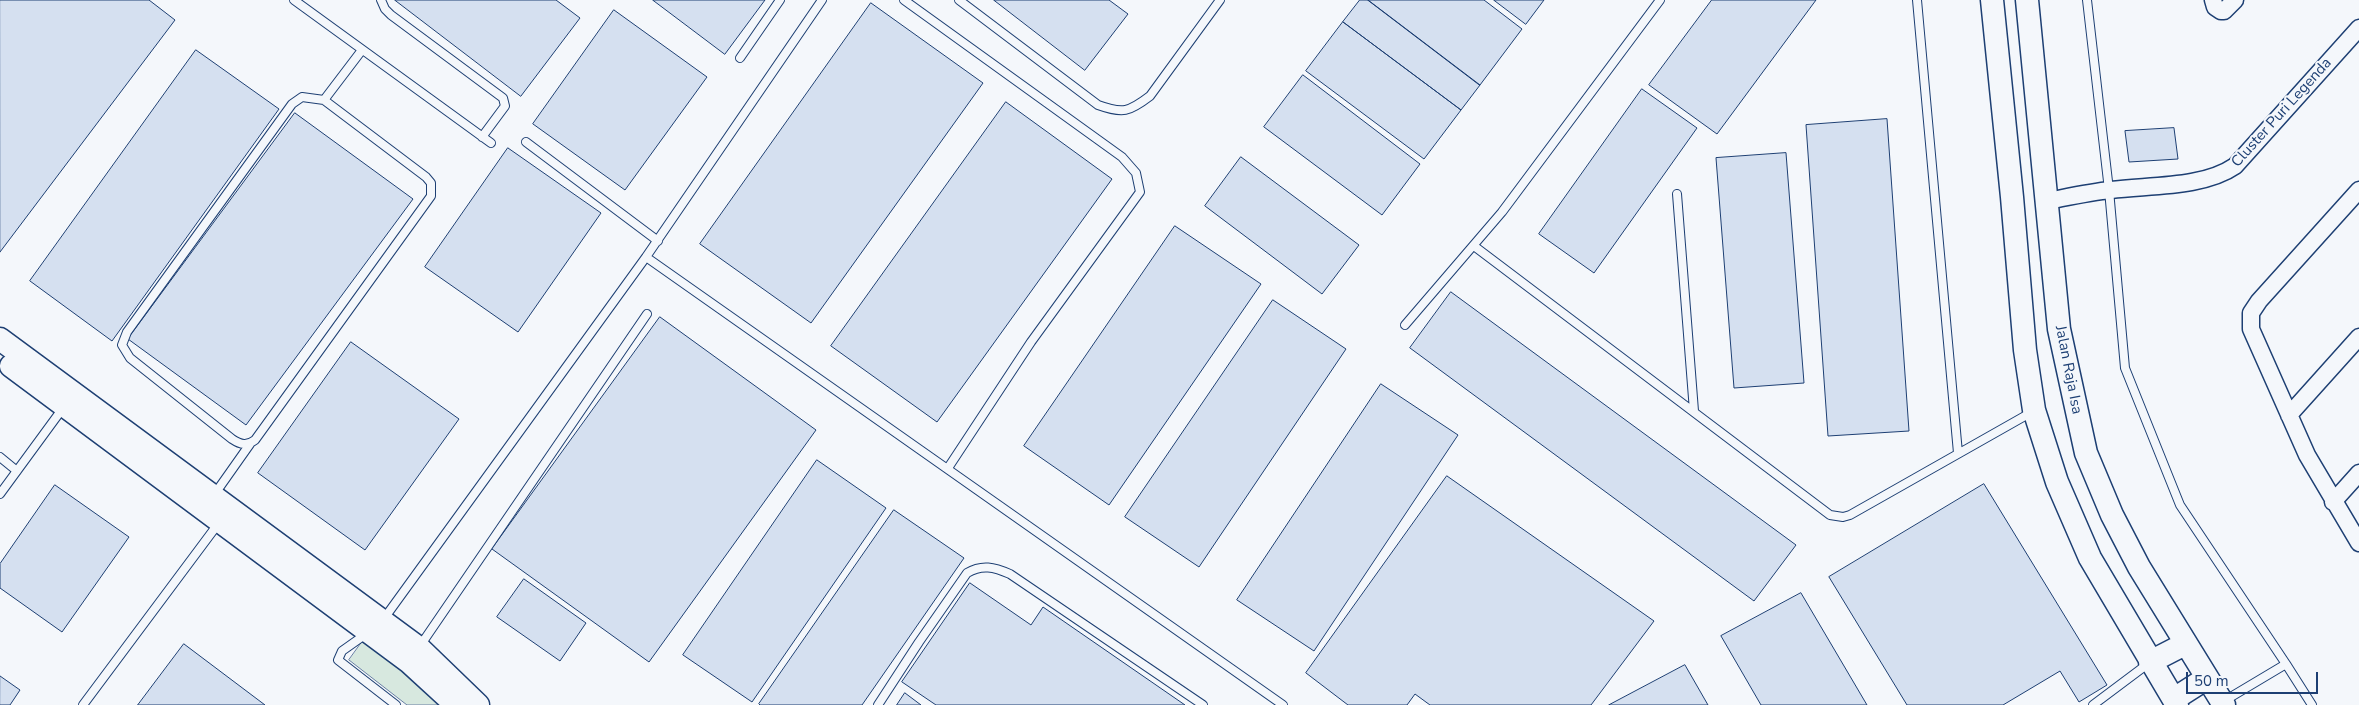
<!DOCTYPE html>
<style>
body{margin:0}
#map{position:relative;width:2359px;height:705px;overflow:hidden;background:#f4f7fb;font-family:"Nunito Sans",sans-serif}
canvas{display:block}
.scale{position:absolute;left:2186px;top:672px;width:132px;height:22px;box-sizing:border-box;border:2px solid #1d3f73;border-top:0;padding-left:6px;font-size:15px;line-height:18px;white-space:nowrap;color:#1d3f73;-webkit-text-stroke:4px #f4f7fb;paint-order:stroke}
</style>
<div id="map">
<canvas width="2359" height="705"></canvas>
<div class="scale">50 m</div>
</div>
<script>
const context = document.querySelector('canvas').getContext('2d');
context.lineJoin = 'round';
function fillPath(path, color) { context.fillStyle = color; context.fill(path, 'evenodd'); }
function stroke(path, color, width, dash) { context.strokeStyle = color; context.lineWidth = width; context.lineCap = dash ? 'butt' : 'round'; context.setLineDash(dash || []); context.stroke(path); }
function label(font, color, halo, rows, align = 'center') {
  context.font = font + ' "Nunito Sans",sans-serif'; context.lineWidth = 4; context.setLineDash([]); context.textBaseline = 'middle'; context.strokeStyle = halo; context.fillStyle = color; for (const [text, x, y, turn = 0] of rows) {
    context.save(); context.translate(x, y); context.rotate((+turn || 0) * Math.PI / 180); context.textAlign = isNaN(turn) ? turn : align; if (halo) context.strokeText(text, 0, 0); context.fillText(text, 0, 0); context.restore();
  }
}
const green = new Path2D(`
 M362 642 390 651 452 705H407L349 660Z`);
const building = new Path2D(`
 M0 0H149L175 20 0 252Z
 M395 0H556L580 18 521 96Z
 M653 0H765L725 54Z
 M994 0H1109L1128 14 1085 70Z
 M1360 0H1368L1480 85 1461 110 1343 22Z
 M1368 0H1484L1522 29 1480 85Z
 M1494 0H1544L1526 24Z
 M1712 0H1816L1717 134 1649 85Z
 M871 3 983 83 811 323 700 244Z
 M614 10 707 77 625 190 533 124Z
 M1343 22 1461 110 1424 159 1306 71Z
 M196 50 279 109 112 341 30 281Z
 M1303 75 1420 164 1382 215 1264 127Z
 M1642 89 1697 128 1594 273 1539 234Z
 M1006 102 1112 179 937 422 831 346Z
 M295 113 413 199 246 425 128 339Z
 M1887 119 1909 431 1828 436 1806 125Z
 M2174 128 2178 159 2129 162 2125 131Z
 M508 148 601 213 518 332 425 267Z
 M1786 153 1804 383 1734 388 1716 158Z
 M1241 157 1359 245 1322 294 1205 206Z
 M1175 226 1261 284 1109 505 1024 446Z
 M1451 292 1796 545 1754 601 1410 348Z
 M1273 300 1346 349 1199 567 1125 517Z
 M660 317 816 430 649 662 492 549Z
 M351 342 459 419 365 550 258 473Z
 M1381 384 1458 435 1314 651 1237 600Z
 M817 460 886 508 752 702 683 655Z
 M1447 476 1654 621 1591 705H1430L1415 694 1407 705H1348L1306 673Z
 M1984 484 2107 685 2079 702 2060 671 2003 705H1907L1829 577Z
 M55 485 129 537 62 632 0 588V564Z
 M894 510 964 558 862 705H760L759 704Z
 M524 579 586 623 560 661 497 617Z
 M970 583 1031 625 1043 607 1185 705H936L902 682Z
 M1801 593 1867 705H1761L1721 636Z
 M184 644 265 705H138Z
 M1685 665 1708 705H1609Z
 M0 676 20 690 10 705H0Z
 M905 693 921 705H897Z`);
const lane = new Path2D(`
 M294 0 491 143
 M381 0 385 9 391 15 503 98 505 106 482 137
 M904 0 1122 157 1136 173 1140 192 1031 342 948 468
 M959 0 1098 105C1123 114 1129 112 1150 96L1220 0
 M1917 0 1958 453
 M2087 0 2109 190 2125 368 2180 505 2286 664 2224 701
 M740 58 780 0
 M302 97 324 100 426 177 431 183V196L255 440C247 446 241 445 232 439L130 358 122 345 127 332 292 104Z
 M324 100 362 50
 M526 142 658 241
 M1677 194 1694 411
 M1474 246 1830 515 1843 517 1850 515 2032 412
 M646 257 1283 705
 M1405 325 1502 212 1660 0
 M0 457 17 471
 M0 494 63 408
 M214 495 250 444
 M383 620 646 257 822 0
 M366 634 342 651 338 660 396 705
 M420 646 647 314
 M2286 664 2312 705
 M83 705 218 524
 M878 705 919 642 967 573C982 564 994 567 1010 574L1203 705
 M2093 705 2149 663`);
const street = new Path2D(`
 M2213 0 2215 7 2221 11H2224L2235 0
 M2359 190 2259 301 2251 313V329L2307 455 2359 543
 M2047 201C2068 197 2090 192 2111 190 2150 185 2203 188 2235 166L2359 28
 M2289 415 2359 337
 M2333 502 2359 473`);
const secondary = new Path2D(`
 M1992 0 2012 197 2025 350 2034 410 2057 482 2090 558 2177 705
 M2027 0 2059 329 2086 453 2112 515 2139 567 2224 705
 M0 339 419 648 478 705
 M11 366 409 662 456 705
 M2150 662 2185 644
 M2174 699 2207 678`);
const streetNames = [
 ["Cluster Puri Legenda",2282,113,-48],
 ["Jalan Raja Isa",2068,370,79]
];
fillPath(green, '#d7e8df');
stroke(green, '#687fa3', 1);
fillPath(building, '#d5e0f0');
stroke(building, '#1d3f73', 1);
stroke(lane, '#1d3f73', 10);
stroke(street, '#1d3f73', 19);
stroke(secondary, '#1d3f73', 25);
stroke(lane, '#f4f7fb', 8);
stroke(street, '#f4f7fb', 16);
stroke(secondary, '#f4f7fb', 22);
label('15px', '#1d3f73', '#f4f7fb', streetNames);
</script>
